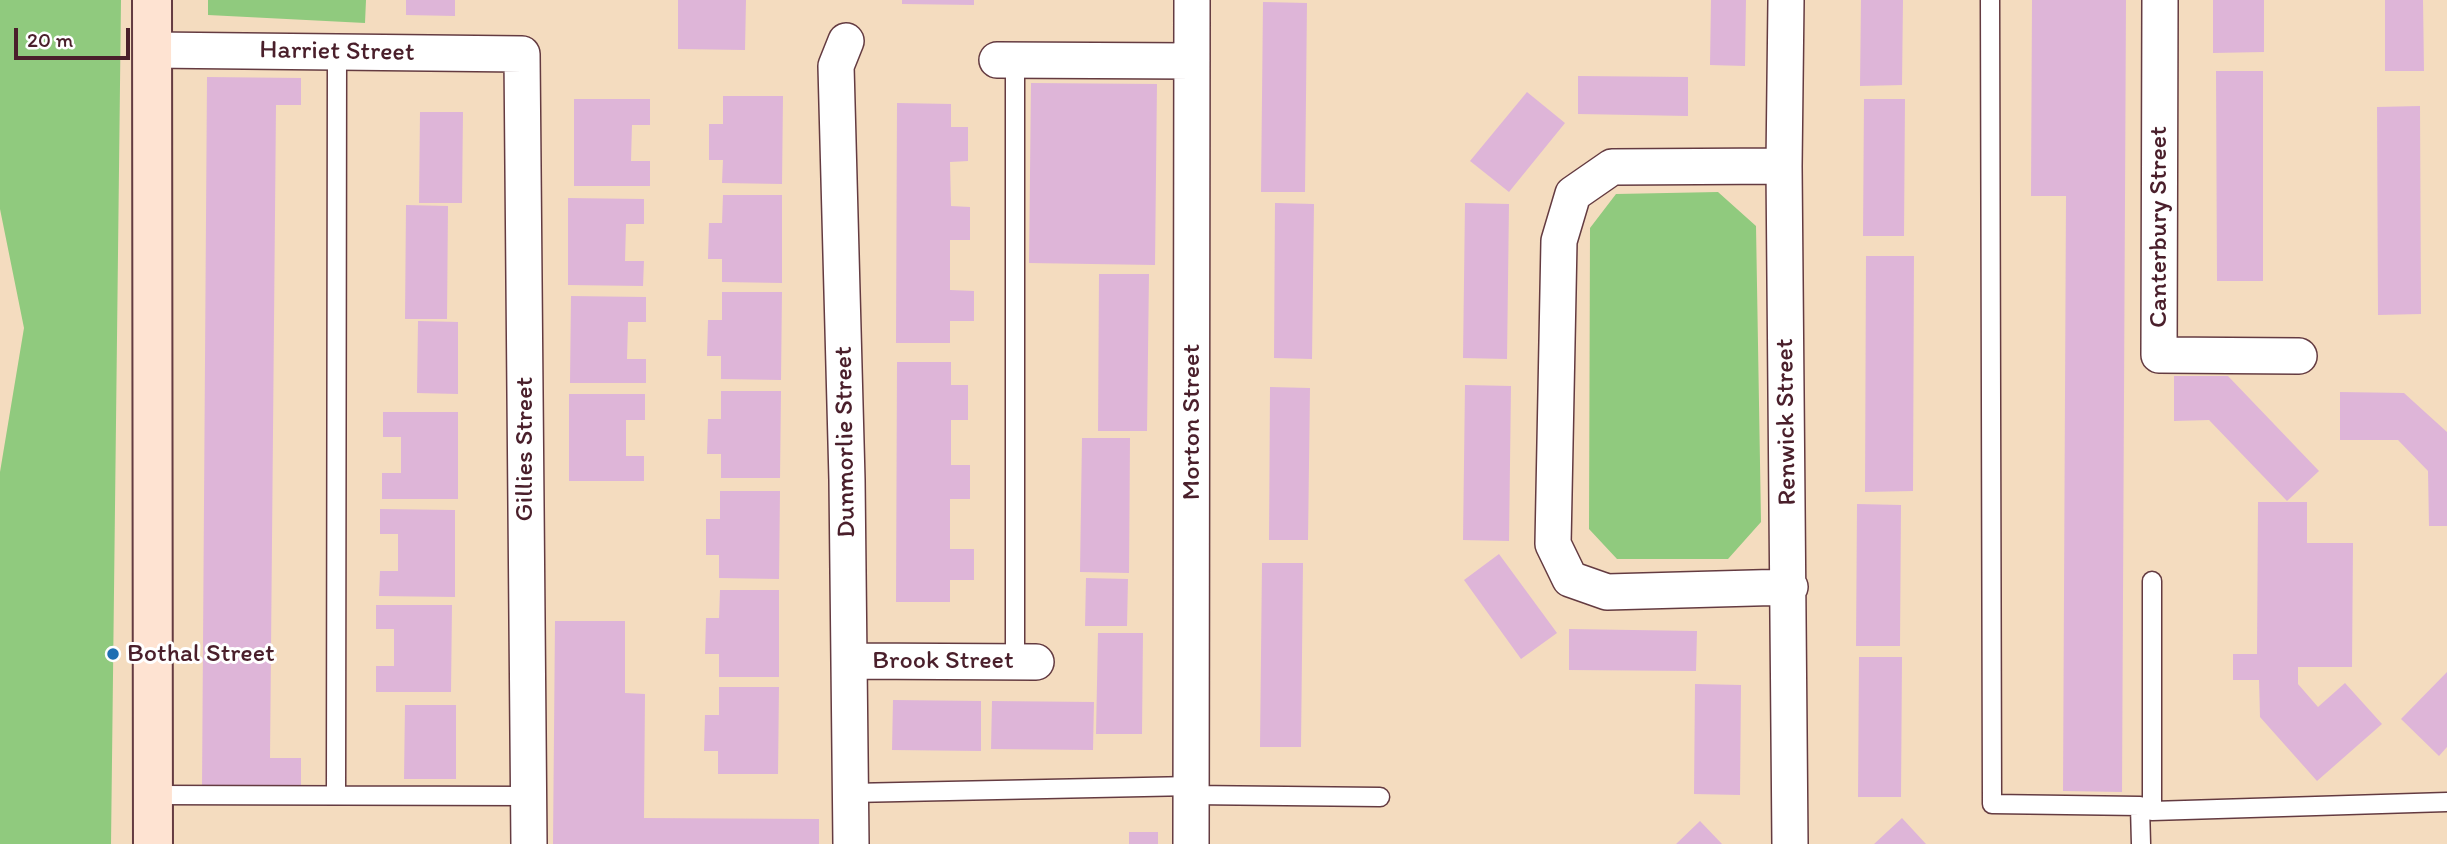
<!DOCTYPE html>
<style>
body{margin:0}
#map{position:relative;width:2447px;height:844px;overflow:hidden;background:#f4dcbf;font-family:Itim,sans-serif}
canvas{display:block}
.scale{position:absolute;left:14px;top:28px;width:116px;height:32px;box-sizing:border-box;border:4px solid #4a1f2b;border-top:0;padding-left:9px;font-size:21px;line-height:24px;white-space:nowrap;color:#4a1f2b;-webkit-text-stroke:5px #fff;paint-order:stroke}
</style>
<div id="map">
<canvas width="2447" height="844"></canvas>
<div class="scale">20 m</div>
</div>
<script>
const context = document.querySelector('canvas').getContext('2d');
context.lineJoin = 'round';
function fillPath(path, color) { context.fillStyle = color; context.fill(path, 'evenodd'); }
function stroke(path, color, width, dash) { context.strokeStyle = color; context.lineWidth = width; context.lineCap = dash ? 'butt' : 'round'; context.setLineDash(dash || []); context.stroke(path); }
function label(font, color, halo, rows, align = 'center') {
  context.font = font + ' Itim,sans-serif'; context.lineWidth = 6; context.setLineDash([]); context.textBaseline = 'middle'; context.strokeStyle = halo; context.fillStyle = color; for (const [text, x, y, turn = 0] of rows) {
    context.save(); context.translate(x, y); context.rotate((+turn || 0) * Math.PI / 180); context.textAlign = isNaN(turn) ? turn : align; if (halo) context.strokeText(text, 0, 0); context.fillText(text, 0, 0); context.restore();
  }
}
const green = new Path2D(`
 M0 0H121L111 844H0V472L24 328 0 209Z
 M208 0H366L365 23 208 15Z
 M1718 192 1756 226 1761 522 1728 559H1617L1589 529 1590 228 1616 194Z`);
const building = new Path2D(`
 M406 0H455V16L406 15Z
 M678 0H746L745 50 678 49Z
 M902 0H974V5L902 4Z
 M1711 0H1746L1745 66 1710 65Z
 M1861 0H1903L1902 85 1860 86Z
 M2032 0H2126L2122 792 2063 791 2066 196H2031Z
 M2213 0H2264V52L2213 53Z
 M2385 0H2423L2424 71H2385Z
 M1263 2 1307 3 1305 192H1261Z
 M2216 71H2263V281H2217Z
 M1578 76 1688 77V116L1578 114Z
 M207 77 301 78V105H276L270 758H301V785H202Z
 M1031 83 1157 84 1155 265 1029 263Z
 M1527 92 1565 123 1509 192 1470 161Z
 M723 96H783L782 184 722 183 723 160H709V124H723Z
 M574 99H650V125H632L631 161H650V186H574Z
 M1864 99H1905L1904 236H1863Z
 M897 103 951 104V127H968V161L950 162 951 206 970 207V240H950V290L974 291V321H950V343H896Z
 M2420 106 2421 314 2378 315 2377 107Z
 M420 112H463L462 203H419Z
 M723 195H782V283L722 282V259H708L709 223H722Z
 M568 198 644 199V224H626L625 261H644L643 286 568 285Z
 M1275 203 1314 204 1312 359 1274 358Z
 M1465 203 1509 204 1507 359 1463 358Z
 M406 205 448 206 447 319H405Z
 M1866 256H1914L1913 491 1865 492Z
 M1099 274H1149L1147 431H1098Z
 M722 292H782L781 380 721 379V356H707L708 320H722Z
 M571 296 646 297V322H628L627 359H646V383H570Z
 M418 321 458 322V394L417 393Z
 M897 362H951V385H968V420H951V465H970V499H950V549H974V580H950V602H896Z
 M2174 376H2228L2319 471 2287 501 2209 420 2174 421Z
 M1465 385 1511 386 1509 541 1463 540Z
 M1270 387 1310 388 1308 540H1269Z
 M721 391H781L780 478H721V454H707L708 419H721Z
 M2340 392 2404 393 2447 432V526H2429L2428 471 2398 440H2340Z
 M569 394H645V420H626V456H644V481H569Z
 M383 412H458V499H382V473H401V437H383Z
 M1082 438H1130L1129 573 1080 572Z
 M720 491H780L779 579 719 578V555H706V519H720Z
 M2258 502H2307V543H2353L2352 667H2298V684L2318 707 2345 683 2382 724 2317 781 2260 717 2259 680H2233V654H2257Z
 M1857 504 1901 505 1900 646H1856Z
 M380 509 455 510V597L379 596 380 571H398V534H380Z
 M1499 554 1557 633 1521 659 1464 580Z
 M1262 563H1303L1301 747H1260Z
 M1086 578 1128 579 1127 626H1085Z
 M720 590H779V677H719V654H705L706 618H719Z
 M376 605H452L451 692H376V666H394V629H376Z
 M555 621H625V693L645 694 644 818 819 819V844H553Z
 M1569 629 1697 631 1696 671 1569 670Z
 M1098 633H1143L1142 734H1096Z
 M1859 657H1902L1901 797H1858Z
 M2447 672V747L2439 756 2401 719Z
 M1695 684 1741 685 1740 795 1694 794Z
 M719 687H779L778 774H718V751H704L705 715H719Z
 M893 700 981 701V751L892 750Z
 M992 701 1094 702 1093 750 991 749Z
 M405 705H456V779H404Z
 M1902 818 1926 844H1874Z
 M1700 821 1722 844H1676Z
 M1129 832H1158V844H1129Z`);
const lane = new Path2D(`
 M1990 0 1992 804 2140 806 2152 811
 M2152 581V811L2447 802
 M1015 662V60
 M851 793 1192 786
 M153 795 528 796
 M336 795 337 52
 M1191 795 1380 797
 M2140 806 2141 844`);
const street = new Path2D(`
 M1786 0 1784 166 1790 844
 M2160 0 2159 355 2299 356
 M846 41 836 66 847 480 851 844
 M152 50 522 54 529 844
 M997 60 1192 61
 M1784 166 1612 167 1573 194 1559 241 1553 544 1570 579 1607 592 1790 587
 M850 661 1036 662
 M1191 844 1192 0`);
const secondary = new Path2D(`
 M152 0 153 844`);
const markers = [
 [113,654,7,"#1f6fb2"]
];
const streetNames = [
 ["Harriet Street",337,52,1],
 ["Canterbury Street",2159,227,-90],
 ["Morton Street",1192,422,-90],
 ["Renwick Street",1787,422,-91],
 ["Dunmorlie Street",846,442,-91],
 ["Gillies Street",525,449,-90],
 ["Brook Street",943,661]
];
const poiNames = [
 ["Bothal Street",127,654]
];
fillPath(green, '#90ca7e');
fillPath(building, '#deb5d8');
stroke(lane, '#643b41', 21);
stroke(street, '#643b41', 38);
stroke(secondary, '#643b41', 42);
stroke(lane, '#fff', 18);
stroke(street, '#fff', 35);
stroke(secondary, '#fee3d2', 38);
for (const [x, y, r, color] of markers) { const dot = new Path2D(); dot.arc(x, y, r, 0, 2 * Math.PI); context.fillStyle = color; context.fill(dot); stroke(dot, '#fff', 2.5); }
label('26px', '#4a1f2b', '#fff', streetNames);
label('26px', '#4a1f2b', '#fff', poiNames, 'left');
</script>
